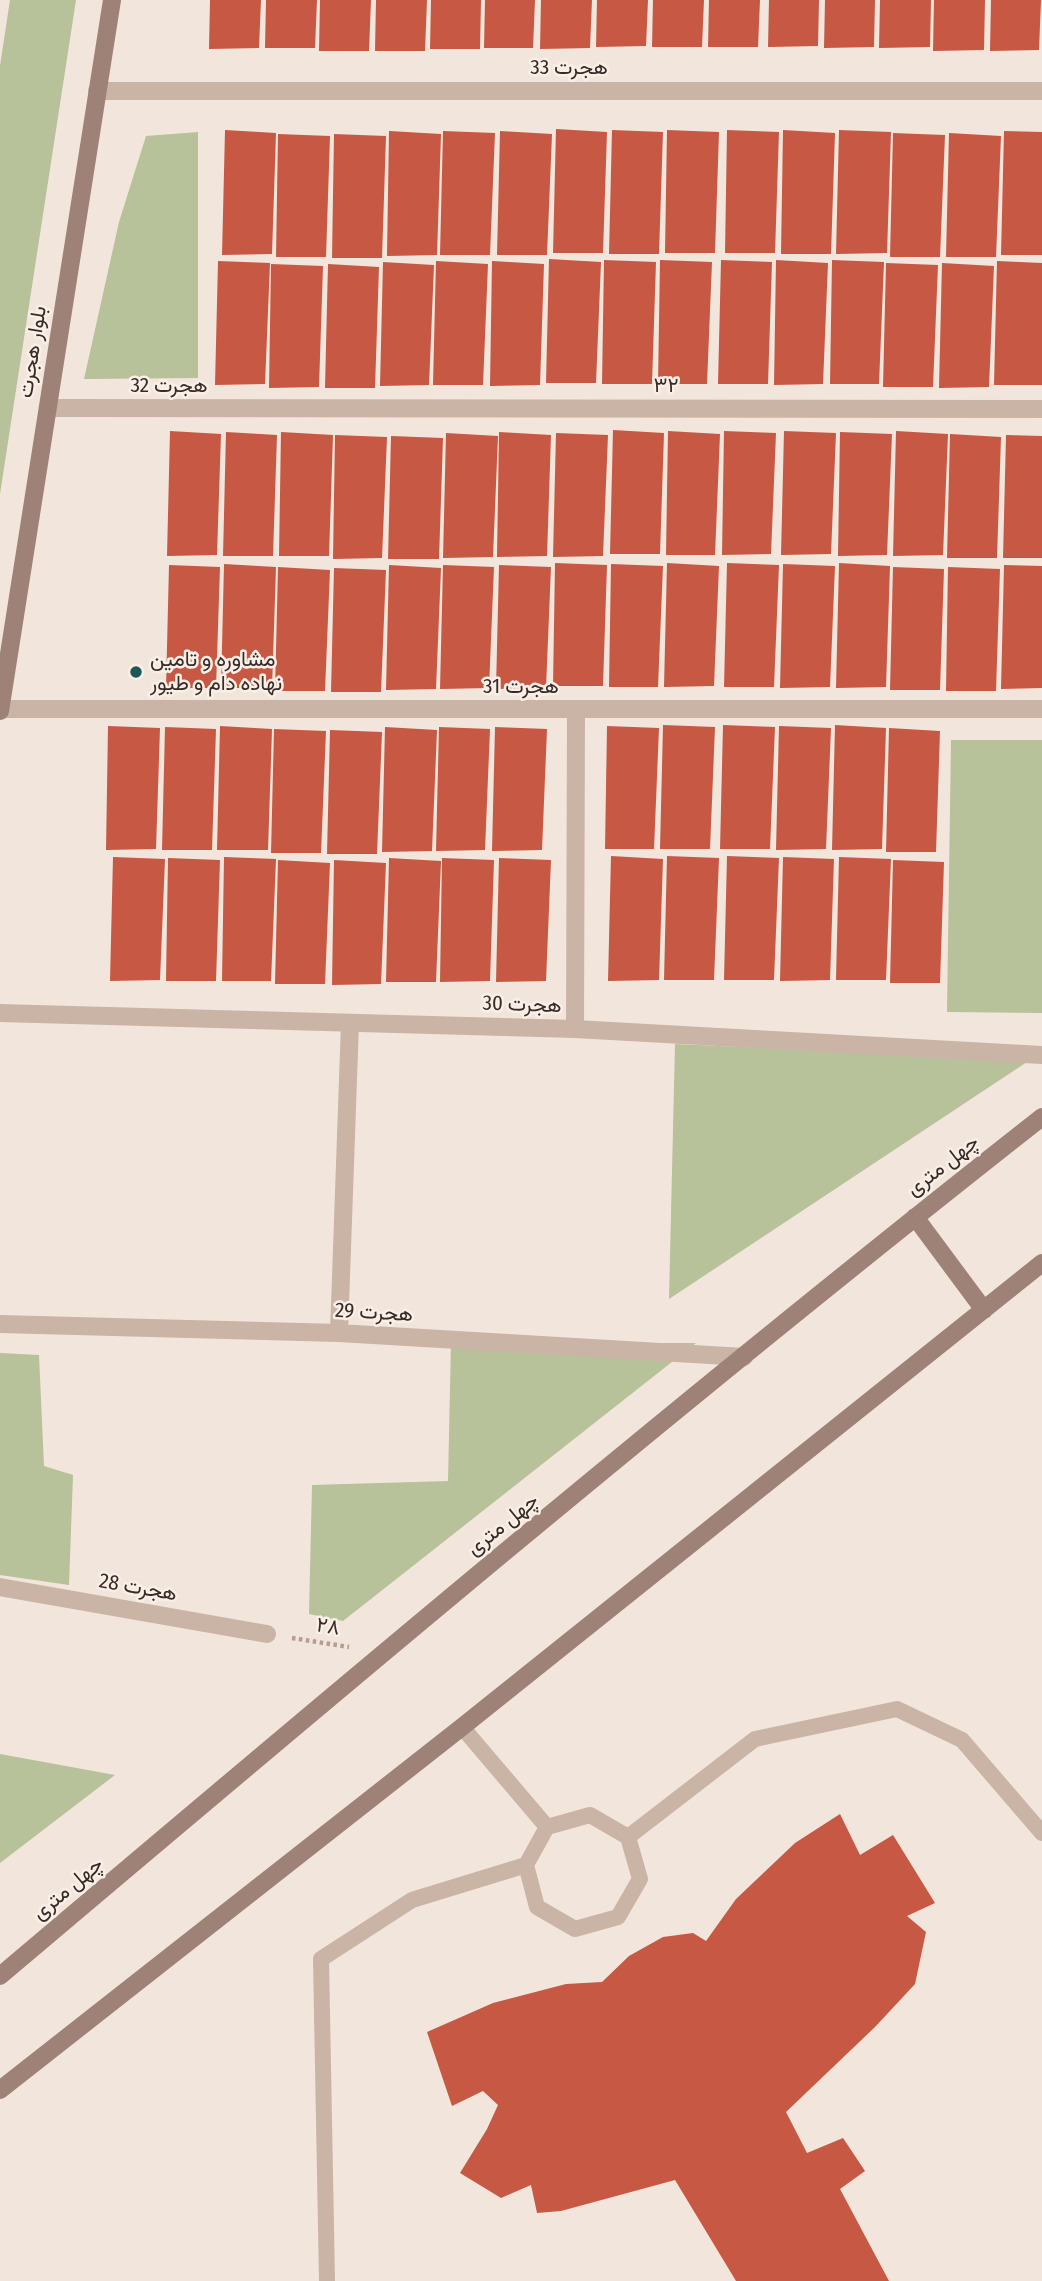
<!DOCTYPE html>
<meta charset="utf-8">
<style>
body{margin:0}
canvas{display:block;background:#f2e5db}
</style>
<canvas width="1042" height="2281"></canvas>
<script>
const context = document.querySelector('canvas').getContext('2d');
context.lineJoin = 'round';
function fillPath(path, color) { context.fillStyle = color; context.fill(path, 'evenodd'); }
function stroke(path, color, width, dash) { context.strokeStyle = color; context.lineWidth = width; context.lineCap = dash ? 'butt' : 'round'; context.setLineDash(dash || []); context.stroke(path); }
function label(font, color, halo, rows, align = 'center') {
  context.font = font + ' "Fira Sans Condensed",Vazirmatn,sans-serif'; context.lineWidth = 5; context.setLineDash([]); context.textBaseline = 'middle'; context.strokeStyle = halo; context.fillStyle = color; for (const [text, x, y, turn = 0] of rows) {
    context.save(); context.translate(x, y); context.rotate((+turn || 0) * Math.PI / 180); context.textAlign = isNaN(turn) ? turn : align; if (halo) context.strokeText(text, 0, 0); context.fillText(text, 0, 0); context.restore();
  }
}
const green = new Path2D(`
 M10 0H76L0 494V66Z
 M198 132V378L84 379 119 222 146 136Z
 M951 740H1042V1013L947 1012Z
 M675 1044 1030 1060 669 1299Z
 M451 1343H696L343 1621 309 1614 312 1485 448 1481Z
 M0 1353 39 1355 44 1466 73 1475 69 1585 0 1575Z
 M0 1754 115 1775 0 1863Z`);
const building = new Path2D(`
 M210 0H261L259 48 209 49Z
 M266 0H317L315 48H265Z
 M320 0H371L369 51H319Z
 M376 0H427L425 51H375Z
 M431 0H481L480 49H430Z
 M485 0H535L533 48H484Z
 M541 0H592L590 48 540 49Z
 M597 0H648L646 46 596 47Z
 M653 0H704L702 47H652Z
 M709 0H760L758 47H708Z
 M769 0H819L818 46 768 47Z
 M825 0H875L874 47 824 48Z
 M880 0H931L930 47 879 48Z
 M934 0H985L984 50 933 51Z
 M991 0H1041L1039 50 990 51Z
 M556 129 607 132 603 253H553Z
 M225 130 276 133 272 254 222 255Z
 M612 130 663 132 659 254H609Z
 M667 130 719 132 715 253H665Z
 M727 130 779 132 775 253H725Z
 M783 130 835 133 831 254H781Z
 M839 130 891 132 887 253 836 254Z
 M389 131 441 134 437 255 387 256Z
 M443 131 495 133 490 255H440Z
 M500 131 552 134 547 255H497Z
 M1004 131 1042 132V255H1001Z
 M893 133 945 135 940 257H890Z
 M949 133 1001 136 996 257H946Z
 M278 134 330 136 326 257H276Z
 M334 134 386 136 382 258H332Z
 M549 259 601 262 596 383H546Z
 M604 260 656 262 652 384H602Z
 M660 260 712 262 707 384H658Z
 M721 260 772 262 768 384H718Z
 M776 260 828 263 823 384 774 385Z
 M832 260 884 262 879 384H830Z
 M218 261 270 263 265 384 215 385Z
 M436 261 488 264 483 385H433Z
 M492 261 544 264 540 385 490 386Z
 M997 261 1042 263V385H994Z
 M383 262 434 265 429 385 380 386Z
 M886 263 938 265 933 387H883Z
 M942 263 994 266 989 387 939 388Z
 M271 264 323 266 319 387 269 388Z
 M328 264 379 267 375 388H325Z
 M613 430 664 433 660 554H610Z
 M170 431 221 434 217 555 167 556Z
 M668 431 720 434 715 555H666Z
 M724 431 776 433 771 554 722 555Z
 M784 431 836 433 831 554 781 555Z
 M896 431 948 434 943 555 893 556Z
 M226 432 277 435 273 556H223Z
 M281 432 333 435 329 556H279Z
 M499 432 551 435 547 556 497 557Z
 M840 432 892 434 887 555 838 556Z
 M446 433 498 436 493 557 443 558Z
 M556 433 608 435 603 556 553 557Z
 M950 434 1001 437 997 558H947Z
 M335 435 387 437 382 558 333 559Z
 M1006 435 1042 436V558H1003Z
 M391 436 443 438 439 559H388Z
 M555 563 607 565 603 686H553Z
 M667 563 719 566 714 686 664 687Z
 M727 563 779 565 774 687H724Z
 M839 563 890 566 886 687 836 688Z
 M224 564 276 567 272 688H221Z
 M611 564 663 566 658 687H609Z
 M783 564 835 566 830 687 780 688Z
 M169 565 220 567 216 688H166Z
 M389 565 441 568 436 689 386 690Z
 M443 565 494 567 489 688 440 689Z
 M499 565 551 567 546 688 496 689Z
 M1004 565 1042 566V688L1001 689Z
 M278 567 330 570 325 691H275Z
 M893 567 944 569 940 690H890Z
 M948 567 1000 569 996 691H946Z
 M334 568 386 570 381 692H331Z
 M663 725 715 727 710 849H660Z
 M723 725 775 727 770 849H720Z
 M835 725 886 728 882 849 832 850Z
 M108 726 160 728 156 849 106 850Z
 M220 726 272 729 268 850H217Z
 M607 726 659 728 654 849H605Z
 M779 726 831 728 826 849 776 850Z
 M165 727 216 729 212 850H162Z
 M385 727 437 730 432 851 382 852Z
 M439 727 490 729 485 850 436 851Z
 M495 727 547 729 542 850 492 851Z
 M889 728 940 731 936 852H886Z
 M274 729 326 731 321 853H271Z
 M330 730 382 732 377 854H327Z
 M611 856 663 859 659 980 608 981Z
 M667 856 719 858 714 980H664Z
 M727 856 779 858 774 980H724Z
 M113 857 165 859 160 980 110 981Z
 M224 857 276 859 271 981H222Z
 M783 857 834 859 830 980 780 981Z
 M839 857 891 859 886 980H836Z
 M168 858 220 860 216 981H166Z
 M389 858 441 861 436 982H386Z
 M442 858 494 860 490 981 440 982Z
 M499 858 551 860 546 981 496 982Z
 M278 860 330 863 325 984H275Z
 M334 860 386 863 381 984 332 985Z
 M893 860 944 862 940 983H890Z
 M840 1814 860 1855 893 1835 935 1903 907 1916 926 1932 915 1984 875 2027 786 2112 807 2153 843 2138 865 2171 840 2189 889 2281H736L675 2180 561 2211 537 2213 531 2185 501 2198 460 2173 487 2129 498 2105 483 2091 452 2106 427 2032 493 2003 566 1984 602 1982 629 1956 663 1937 693 1933 706 1941 736 1899 795 1843Z`);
const path = new Path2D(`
 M292 1638 349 1647`);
const lane = new Path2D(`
 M462 1727 547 1827
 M590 1815 628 1837 640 1879 618 1917 575 1929 537 1907 526 1865 547 1827Z
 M628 1837 755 1739 897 1709 962 1740 1042 1833
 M327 2281 321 1959 412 1900 526 1865`);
const street = new Path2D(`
 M97 91H1042
 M48 408 1042 409
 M0 709H1042
 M0 1013 575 1029 1042 1055
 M575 1029 576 709
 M0 1324 339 1333 744 1357
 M339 1333 350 1023
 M0 1587 267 1634`);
const secondary = new Path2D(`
 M0 711 112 0
 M915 1217 984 1310
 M0 1976C344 1685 688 1395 1042 1117
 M0 2090 462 1727 1042 1263`);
const markers = [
 [136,672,7,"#1c5857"]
];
const streetNames = [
 ["هجرت 33",569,68],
 ["بلوار هجرت",33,352,-81],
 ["هجرت 32",169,386],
 ["۳۲",666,386],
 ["هجرت 31",521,687],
 ["هجرت 30",522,1005,2],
 ["چهل متری",943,1166,-38],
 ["هجرت 29",374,1313,3],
 ["چهل متری",503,1525,-39],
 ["هجرت 28",138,1588,10],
 ["۲۸",328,1627,9],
 ["چهل متری",68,1889,-40]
];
const poiNames = [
 ["مشاوره و تامین",150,660],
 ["نهاده دام و طیور",150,684]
];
fillPath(green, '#b7c19a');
fillPath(building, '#c75844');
stroke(path, '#b69d91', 4.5, [3.5, 3.5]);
stroke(lane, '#cab4a6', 16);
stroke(street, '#cab4a6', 18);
stroke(secondary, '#9e8278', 18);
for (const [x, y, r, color] of markers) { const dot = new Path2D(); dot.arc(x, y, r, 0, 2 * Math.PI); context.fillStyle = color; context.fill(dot); stroke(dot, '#f9efe7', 2.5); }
label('21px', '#362b27', '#f9efe7', streetNames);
label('21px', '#362b27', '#f9efe7', poiNames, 'left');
</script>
